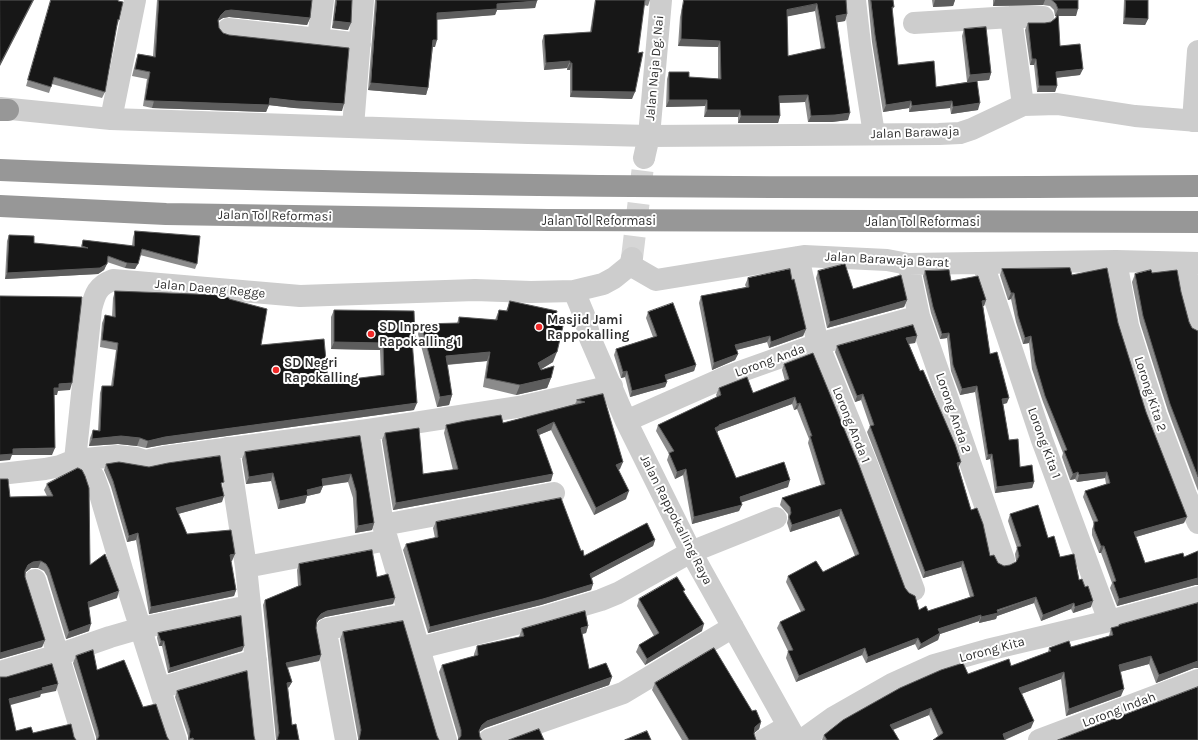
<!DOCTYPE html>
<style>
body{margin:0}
canvas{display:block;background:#fff}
</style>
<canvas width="1198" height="740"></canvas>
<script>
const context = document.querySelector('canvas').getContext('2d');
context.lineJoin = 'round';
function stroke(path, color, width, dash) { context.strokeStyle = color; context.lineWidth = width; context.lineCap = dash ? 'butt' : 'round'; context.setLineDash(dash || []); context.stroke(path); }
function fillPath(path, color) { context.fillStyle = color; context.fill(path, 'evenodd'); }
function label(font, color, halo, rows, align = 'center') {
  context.font = font + ' Karla,sans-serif'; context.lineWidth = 4; context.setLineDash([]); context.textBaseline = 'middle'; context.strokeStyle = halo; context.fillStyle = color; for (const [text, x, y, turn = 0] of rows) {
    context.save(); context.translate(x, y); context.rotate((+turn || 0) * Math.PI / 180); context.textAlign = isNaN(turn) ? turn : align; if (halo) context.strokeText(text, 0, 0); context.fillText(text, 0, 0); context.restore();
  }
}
const minorTunnel = new Path2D(`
 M632 258 644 158`);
const minor = new Path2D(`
 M323 0 318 39 360 44
 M855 0 860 44 874 134
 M1011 17 1023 105
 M914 23 1011 17H1043
 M228 29 318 39
 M0 108 111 119 528 133 649 136 939 134 960 133 972 129 1023 105 1057 104 1135 116 1198 121
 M111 119 135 0
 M1193 121 1198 51
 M353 127 363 0
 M644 158 649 136 661 0
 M798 257 818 344 868 467 914 590
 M1116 261 1128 326 1156 415 1186 495 1198 523
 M1185 263 1190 296 1198 326
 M908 264 919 316 1004 560
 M983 264 1042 440 1109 621
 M630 265 656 280 804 256 887 260 908 264 1116 261 1198 263
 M574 291 584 315 590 338 626 421 691 552 796 740
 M626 421 728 376 818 344 919 316
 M368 430 383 525 419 648
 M228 448 246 567 264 740
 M75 460 91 309C95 294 97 286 113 280L300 296 475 290 531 292 574 291 603 284 614 278 630 265 632 258
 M75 460 88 468 94 477 99 491 123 573 176 740
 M0 474 45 469 60 466 75 460 117 456 136 458 145 461 164 457 368 430 524 406 612 386
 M383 525 554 493
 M246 567 387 540
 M35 580 84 740
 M0 672 58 655 110 637 141 628 249 606
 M160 688 256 660
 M346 740 326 632 327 629 408 614
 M446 740 419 648 544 617 601 600 618 593 691 552 776 518
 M489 740 623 693 733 627
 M764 740 788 726
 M802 740 834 717 892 684 934 665 987 650 1109 621 1198 597
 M1039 740 1198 680`);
const highway = new Path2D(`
 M0 110H8
 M0 170C399 188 799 189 1198 186
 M0 206 166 214 548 220 1198 222`);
const wall = new Path2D(`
 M51 0H118L119 20 117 26H116L105 92 102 98 52 84 49 93 26 86Z
 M157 0H312L310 18 307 25 229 17 223 18 218 21 219 28 223 33 342 111 294 108 269 105 266 112 152 108 143 106 147 79 132 76 136 60 138 54 153 56Z
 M335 0H352L348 30 332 28Z
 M375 0H537L535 8 497 10 495 15 437 19 435 47H433L428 88 426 95 368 90Z
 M595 0H650L648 6 644 5 632 99 570 97V70H567V68L544 70 542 41 544 35 590 32Z
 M684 0H846L847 14 845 21 837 22 848 120 832 122H808L805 102 779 103 780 116 778 123H738V117H704L705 106 666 107 667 79 669 72 689 77 718 79V47L678 46 680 17ZM815 11 821 49 788 56 787 16Z
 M868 0H893L894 7 892 10 898 65 936 87 967 82 962 36 964 29 991 73 989 80 977 81 978 110 951 114 950 108 909 112V108L883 112 872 42Z
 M932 0H955L953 6 933 7Z
 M993 0H1078L1076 16H1058L1060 46 1080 75 1056 78 1057 86 1055 92H1037L1034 65H1030L1025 30 1028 23H1045L1051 22 1055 18 1056 16H1055L1054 10 1050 6 1043 5 993 6Z
 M1124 0H1148V19L1145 25 1123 24Z
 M135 231 197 264 195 269 140 255 135 269 125 268 107 262 104 270 98 274 5 279 7 241 9 235 34 243 81 247 83 240 132 246 133 237Z
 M1002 269 1072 275 1118 323 1146 412 1184 523 1136 537 1145 563 1184 557 1198 551V585H1195L1117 606 1110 588 1112 583 1101 553H1099L1092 535V529L1094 524 1083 497 1085 491 1106 484 1105 478 1077 482 1075 479 1070 480 1062 457 1063 453 1043 402 1032 369 1029 343 1023 344 1016 322 1011 299 1008 300 1000 275Z
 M818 271 853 289 907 300 904 307 827 328 816 278Z
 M925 271 951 281 986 300 984 306H983L990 354 1007 403 1003 404 1009 440 1020 467 1034 482 1032 488 995 493 990 459 986 460 975 392 960 395 951 371 947 338 940 339 931 313 923 276Z
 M1152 273 1181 292 1189 322 1192 328 1198 331V491L1168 411 1140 323 1132 282 1135 274Z
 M748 278 806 329 803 336 769 348 767 342 737 350 738 354 735 360 712 370 699 303 701 296 746 287 745 285Z
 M115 291 229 299 261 345 328 382 381 376 380 350 331 349V317L334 310 412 345 414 410 162 445 146 448 137 446 118 444 89 446 90 438 93 430 98 431 100 393 102 386H111L116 350 100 347 102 323 105 315 112 317 113 298Z
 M510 301 554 323 553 362 541 369 551 378 547 388 516 395 483 387 487 361 447 365 452 395 449 405 437 407 418 334 421 324 457 323 459 317 495 320 499 310 506 311Z
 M648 312 696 365 694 371 666 380 667 382 665 387 630 397 625 377 621 378 614 355 616 349 653 337 646 318Z
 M917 336 915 343 909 344 959 468 971 510 990 556 998 563 1004 566 1010 565 1016 562V561L1015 554 1017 548 1008 521 1010 514 1048 538 1060 557 1079 580 1091 607 1073 613 1071 609 1041 621 1034 603 997 616 996 619 979 623V621L940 634 938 640 918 650 915 644 866 663 862 655 796 682 786 658 788 651 777 628 780 622 801 612 786 582 788 576 823 572 855 556 839 516 790 532 787 523 788 519V514L780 505 782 498 821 485 808 443 809 439 797 409 794 410 792 404 718 431 717 433 736 478 788 487 741 502 739 511 692 524 683 475 675 479 667 460 669 454 656 431 658 425 717 397 716 395 719 388 753 393 785 381 782 370 784 364 905 588 919 610 928 611 970 597 961 567 923 578 867 432 870 426 861 400 855 402 835 352 837 346Z
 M603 394 620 469 618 470 626 499 594 515 551 430 539 435 551 481 393 510 382 440 385 433 423 474 453 470 444 433 446 425 503 423 575 404 577 400Z
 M360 436 374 523 372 530 355 533 353 498 348 482 323 486 320 493 307 496 305 503 278 509 271 481 246 484 242 459 245 452Z
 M106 464 222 487V502L178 514 187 534 232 561H231L236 590 234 596 149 614 136 540 127 542 111 487 104 470Z
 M47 484 90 565 117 598 89 607V631L66 639 47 576 44 571 38 568H31L26 572 25 577 45 640 42 647 0 659 10 497 47 496 44 490Z
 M436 522 581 551 584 556 655 540 653 546 592 578 593 584 591 590 541 605 428 633 403 550 406 544 435 538 433 528Z
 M299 564 377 577 395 598 393 604 325 617 319 620 317 623 316 628 321 655 319 661 287 668 292 682 289 687 288 688 292 725 299 740H276L263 605 265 600 298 586 297 570Z
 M684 592 702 631 645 665 636 652 639 645 654 636 637 606 639 599Z
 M1198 603V668H1194L1156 683 1149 664 1120 672 1121 696 1066 716 1061 679 1021 694 1031 728 1005 740 938 736 929 715 893 730 899 740H822L824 735 968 674 1011 666 1048 652 1049 648 1071 647 1109 636 1111 628 1118 627 1119 625Z
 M588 626 586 633 582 634 589 669 612 677 609 685 485 728 479 732 480 737 482 740H458V737L439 672 442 665 474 656V654L477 646 519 637 522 629Z
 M343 632 437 736 439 740H358V738L340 639Z
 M158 633 244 646 242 651 168 673 162 646H159L157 638Z
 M76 656 97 670 143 707 169 740H96V737L73 663Z
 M655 683 752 711 761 722 759 729 754 733 756 740H682L652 690Z
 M177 691 255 740H188V736L175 697Z`);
const shadedWall = new Path2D(`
 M33 0H34L0 66V64Z
 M935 0H955L953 6 933 7Z
 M995 0H1045L1043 5 993 6Z
 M537 1 535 8 497 10 495 15 434 20 437 13 497 4Z
 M817 4 815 11 785 17 787 10Z
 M1058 9H1078L1076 16H1055Z
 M231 10 310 18 307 25 229 17 223 18 218 21 216 27 221 15 225 11Z
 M847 14 845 21 834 23 836 16Z
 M1125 18 1148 19 1145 25 1123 24Z
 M334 21 351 23 348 30 332 28Z
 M681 39 720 41 718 47 678 46Z
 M433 40H437L435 47H431Z
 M1032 59H1036L1034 65H1030Z
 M570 61 567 68 544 70 546 63Z
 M570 63H572L570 70H567Z
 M1083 69 1080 75 1053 78 1056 72Z
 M991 73 989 80 967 82 970 75Z
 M371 83 428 88 426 95 368 90Z
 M1039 86H1057L1055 92H1037Z
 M572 91 635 92 632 99 570 97Z
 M808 95 805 102 776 103 779 96Z
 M270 98 344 104 342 111 294 108 268 105Z
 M669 100H707L705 106 666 107Z
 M154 101 269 105 266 112 152 108Z
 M911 101 909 108 883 112 886 105Z
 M952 101 950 108 909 112 912 106Z
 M980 103 978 110 951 114 953 107Z
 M707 110H740L738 117H704Z
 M850 113 848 120 832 122H808L811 116Z
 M741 116H780L778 123H738Z
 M127 263 138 264 135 269 125 268Z
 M107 264 104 270 98 274 5 279 7 273Z
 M1011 293H1014L1011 299 1008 300Z
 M907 300 904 307 827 328 830 322Z
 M986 300 984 306H980L982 301Z
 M806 329 803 336 769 348 771 342Z
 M949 333 947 338 940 339 942 334Z
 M770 336 767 342 732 351 735 345Z
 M917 336 915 343 904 344 906 338Z
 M1031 336 1029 343 1023 344 1025 338Z
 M415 339 412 346V340Z
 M334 342 383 343 380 350 331 349Z
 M490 352 487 361 442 365 446 356Z
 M557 352 553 362 535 373 538 363Z
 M738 354 735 360 712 370 714 363Z
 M696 365 694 371 663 381 665 375Z
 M627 371 625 377 621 378 623 372Z
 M551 378 547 388 516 395 520 385Z
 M667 382 665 387 630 397 632 391Z
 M72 383 70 390 58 391 57 395H52L54 388 59 384Z
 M977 386 975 392 960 395 962 389Z
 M863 394 861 400 855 402 857 396Z
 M452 395 449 405 437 407 440 397Z
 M795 397 792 404 718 431 717 433 715 428 719 425Z
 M1009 398 1007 403 1000 405 1002 399Z
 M417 403 414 410 162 445 146 448 148 441 165 437Z
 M800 403 797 409 794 410 797 404Z
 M554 422 551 430 534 437 537 430Z
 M121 436 140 438 137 446 118 444 89 446 92 439Z
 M55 448 52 455H12L10 460 0 461V455L13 449Z
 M992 454 990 459 986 460 988 455Z
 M623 462 620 469 613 473 616 465Z
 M961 462 958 468 957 463Z
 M686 469 683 475 675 479 677 472Z
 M1078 472 1075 479 1070 480 1073 474Z
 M1107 472 1105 478 1077 482 1079 475Z
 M273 473 271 481 246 484 249 477Z
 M351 474 348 482 319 486 322 479Z
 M553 474 551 481 393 510 396 503Z
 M790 480 788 487 737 504 740 497Z
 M1034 482 1032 488 995 493 997 487Z
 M323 486 320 493 307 496 305 503 278 509 280 501 307 490Z
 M629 491 626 499 594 515 596 508Z
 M224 496 222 502 174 515 176 508Z
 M742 505 739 511 692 524 694 517Z
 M841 509 839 516 790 532 792 525Z
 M1187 517 1184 523 1132 538 1134 532Z
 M374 523 372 530 355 533 358 526Z
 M138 533 136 540 127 542 129 536Z
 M655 540 653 546 588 580 590 574Z
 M1101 546H1104L1101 553H1099Z
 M235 554 232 561H228L230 555Z
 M41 561 38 568H31L26 572 23 578 28 565 33 562Z
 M963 561 961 567 923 578 925 572Z
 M1198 578V585H1195L1117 606 1119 599Z
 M593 584 591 590 541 605 428 633 430 627Z
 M236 590 234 596 149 614 151 607Z
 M119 591 117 598 85 609 88 602Z
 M1036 597 1034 603 997 616 996 619 979 623 981 617Z
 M395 598 393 604 325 617 319 620 315 625 317 619 321 614 327 611Z
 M1093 601 1091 607 1073 613 1075 607Z
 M1074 603 1071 609 1041 621 1043 615Z
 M981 615 979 621 940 634 938 640 918 650 921 644 938 629Z
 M91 624 89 631 66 639 69 632Z
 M704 624 702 631 645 665 647 659Z
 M588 626 586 633 578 635 581 628Z
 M918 638 915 644 866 663 868 657Z
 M45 640 42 647 0 659V653Z
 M161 641H164L162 646H159Z
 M244 646 242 651 168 673 170 668Z
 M865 648 862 655 796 682 799 676Z
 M321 655 319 661 284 668 286 663Z
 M1151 656 1149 664 1116 673 1119 665Z
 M1196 661H1198V668H1194L1156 683 1159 675Z
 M1064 672 1061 679 1016 696 1019 688Z
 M612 677 609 685 485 728 479 732 482 725 487 721Z
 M292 682 289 687 285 689 287 683Z
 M58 684 56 691 41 694 40 697 7 706 9 699 42 688Z
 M1124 689 1121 696 1066 716 1069 709Z
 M931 708 929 715 887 732 890 725Z
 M1034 721 1031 728 1004 740 1003 734Z
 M761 722 759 729 753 734 755 727Z`);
const building = new Path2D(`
 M0 0H33L0 64Z
 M51 0H118V1L123 2 119 20 118 19 105 92 54 77 51 87 28 80Z
 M159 0H312L310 18 231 10 225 11 221 15 218 20 219 28 223 33 229 35 349 48 344 104 296 101 270 98 269 105 154 101 145 100 150 72 135 69 138 54 155 57Z
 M337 0H352L351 23 334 21Z
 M377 0H537V1L497 4V9L437 13V40H433L428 88 371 83Z
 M596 0H645L638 53 643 52 635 92 572 91V63H570V61L546 63 544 35 591 32Z
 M684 0H846L847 14 836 16 850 113 835 115 811 116 808 95 779 96 780 116H741L740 110H707V100H669V72H689V77L721 79 720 41 681 39 682 10ZM817 4 825 48 788 56 787 10Z
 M871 0H893L894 7H892L898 65 934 61 936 87 977 81 980 103 953 107 952 101 912 106 911 101 886 105 875 35Z
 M1052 0H1078V9H1058L1056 4Z
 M1126 0H1148V19L1125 18Z
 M1058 12 1060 46 1080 44 1083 69 1056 72 1057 86H1039L1036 59H1032L1028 23H1045L1051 22 1056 18Z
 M986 27 991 73 970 75 964 29Z
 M135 231 200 236 197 264 142 249 138 264 127 263 108 256 107 264 100 268 7 273 9 235 34 236V243L88 248 82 246 83 240 134 246Z
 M845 264 853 289 901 275 907 300 830 322 818 271Z
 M1070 268 1072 275 1107 268 1118 323 1146 412 1187 517 1134 532 1145 563 1183 553 1184 557 1198 551V578L1119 599 1113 582 1116 581 1104 546H1101L1094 529V522L1098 521 1085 491 1110 483 1107 472 1079 475 1078 472 1073 474 1064 451 1067 450 1045 396 1035 362 1031 336 1025 338 1018 316 1014 293H1011L1002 269Z
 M790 269 792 280 794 279 806 329 771 342 770 336 735 345 738 354 714 363 701 296 749 287 748 278Z
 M949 270 951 281 978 276 986 300 982 301 990 354 997 352 1009 398 1002 399 1009 440 1018 439 1020 467 1032 465 1034 482 997 487 992 454 988 455 977 386 962 389 953 365 949 333 942 334 933 307 925 271Z
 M1151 270 1152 273 1177 270 1181 292 1189 322 1192 328 1198 331V477L1170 404 1143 316 1135 274Z
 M115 291 220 295 229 298V299L267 309 261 345 324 339 328 382 384 375 383 343 334 342V310L414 311 415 339 412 340 417 403 165 437 148 441 140 438 121 436 92 439 93 430 100 431 102 386H113L118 343 102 340 105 315 115 317Z
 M0 296 82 297 72 383 59 384V388H54L55 448 13 449V454L0 455Z
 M510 301 557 311 554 323 563 326 557 352 538 363 541 370 554 366 551 378 520 385 486 378 490 352 446 356 452 395 440 397 421 324 459 323V317L497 320 499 310 507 311Z
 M673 303 696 365 665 375 667 382 632 391 627 371 623 372 616 349 657 336 648 312Z
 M913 325 917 336 906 338 920 371 923 370 955 444 961 462 957 463 971 510 977 508 983 524 990 556 994 555 998 563 1004 566 1010 565 1016 562 1019 556 1017 547 1021 546 1010 514 1038 505 1048 538 1054 536 1060 557 1074 554 1079 580 1082 579 1085 587 1088 586 1093 601 1075 607 1074 603 1043 615 1036 597 997 610 998 613 981 617V615L938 629 940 633 921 644 918 638 868 657 865 648 799 676 788 651 793 650 780 622 805 610 788 576 816 561 823 572 859 554 841 509 792 525 789 517 791 513 790 507 782 498 825 484 810 436H812L800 403 797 404 795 397 719 425V426L715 428 736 478 784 462 790 480 740 497 742 505 694 517 686 469 677 472 669 453 674 451 658 425 721 395 719 388 747 377 753 393 789 379 784 364 813 353 859 465 905 588 909 593 915 596 919 610 926 606 928 611 974 596 963 561 925 572 870 426 874 425 863 394 857 396 837 346Z
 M603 394 623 462 616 465 629 491 596 508 554 422 537 430 553 474 396 503 385 433 419 428 423 474 458 469 446 425 465 421 501 415 503 423 585 402 577 400Z
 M360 436 374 523 358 526 356 491 351 474 322 479 323 486 307 490 308 495 280 501 273 473 249 477 245 452Z
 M220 456 224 482 221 483 224 496 176 508 187 534 231 530 235 554 230 555 236 590 151 607 138 533 129 536 113 481 106 464 119 462 149 467 168 463Z
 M78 468 82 470 85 476 89 488 90 565 105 554 119 591 88 602 91 624 69 632 49 569 46 564 41 561 33 562 28 565 25 571V577L45 640 0 653V479H8L10 497 53 496 47 484Z
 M561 498 581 551 583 550 584 556 647 523 655 540 590 574 593 584 543 599 430 627 406 544 438 537 436 522Z
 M372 550 377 577 388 574 395 598 327 611 321 614 317 619 316 628 321 655 286 663 292 682 287 683 292 725 296 724 299 740H277L279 733 265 600 301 585 299 564Z
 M677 577 685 590 683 591 704 624 647 659 639 645 659 633 639 599Z
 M1198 603V661L1159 675 1151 656 1119 665 1124 689 1069 709 1064 672 1019 688 1034 721 1003 734 1005 740H933L943 733 931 708 890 725 899 740H827L824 735 843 720 900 688 941 670 963 663 968 674 1009 659 1011 666 1051 651 1049 648 1069 641 1071 647 1113 635 1111 628 1119 626V625Z
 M585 611 588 626 581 628 589 669 606 663 612 677 487 721 482 725 479 731 480 737 482 740H458L461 736V730L442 665 478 655 477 646 524 636 522 629Z
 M241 616 244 646 170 668 164 641H161L158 633Z
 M403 621 437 736 439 740H359L361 730 343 632Z
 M714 648 752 711 756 710 761 722 755 727 754 734 756 740H689L655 683Z
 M93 650 97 670 124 660 143 707 156 704 167 737 169 740H97L99 736 98 730 76 656Z
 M52 664 58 684 42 688 43 690 9 699 16 731 31 727 33 733 71 724 74 737 76 740H0V677H6Z
 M247 671 254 736 255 740H194L193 738 189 739 190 731 177 691Z
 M1198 687V740H1058Z
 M539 729 544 740H509Z
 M647 731 651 740H625Z`);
const markers = [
 [539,327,4,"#f12a29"],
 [371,334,4,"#f12a29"],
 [276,370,4,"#f12a29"]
];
const streetNames = [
 ["Jalan Naja Dg. Nai",655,68,-85],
 ["Jalan Barawaja",915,133,-2],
 ["Jalan Tol Reformasi",275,216,1],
 ["Jalan Tol Reformasi",599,221],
 ["Jalan Tol Reformasi",923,222],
 ["Jalan Barawaja Barat",887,260,3],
 ["Jalan Daeng Regge",210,289,5],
 ["Lorong Anda",770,361,-20],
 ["Lorong Kita 2",1150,394,72],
 ["Lorong Anda 2",953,413,71],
 ["Lorong Anda 1",851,425,68],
 ["Lorong Kita 1",1044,443,70],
 ["Jalan Rappokalling Raya",676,520,63],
 ["Lorong Kita",992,650,-15],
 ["Lorong Indah",1119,710,-21]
];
const poiNames = [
 ["Masjid Jami",547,320],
 ["Rappokalling",547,335],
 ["SD Inpres",379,327],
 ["Rapokalling 1",379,342],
 ["SD Negri",284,363],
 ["Rapokalling",284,378]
];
stroke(minorTunnel, '#d6d6d6', 22, [22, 11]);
stroke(minor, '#cdcdcd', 22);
stroke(highway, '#979797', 22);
fillPath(wall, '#8b8b8b');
fillPath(shadedWall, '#5d5d5d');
fillPath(building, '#171717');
stroke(building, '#5d5d5d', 1);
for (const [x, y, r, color] of markers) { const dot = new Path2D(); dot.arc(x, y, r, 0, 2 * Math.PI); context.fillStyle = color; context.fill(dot); stroke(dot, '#fff', 1.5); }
label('13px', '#303030', '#fff', streetNames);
label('bold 13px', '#303030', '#fff', poiNames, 'left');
</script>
